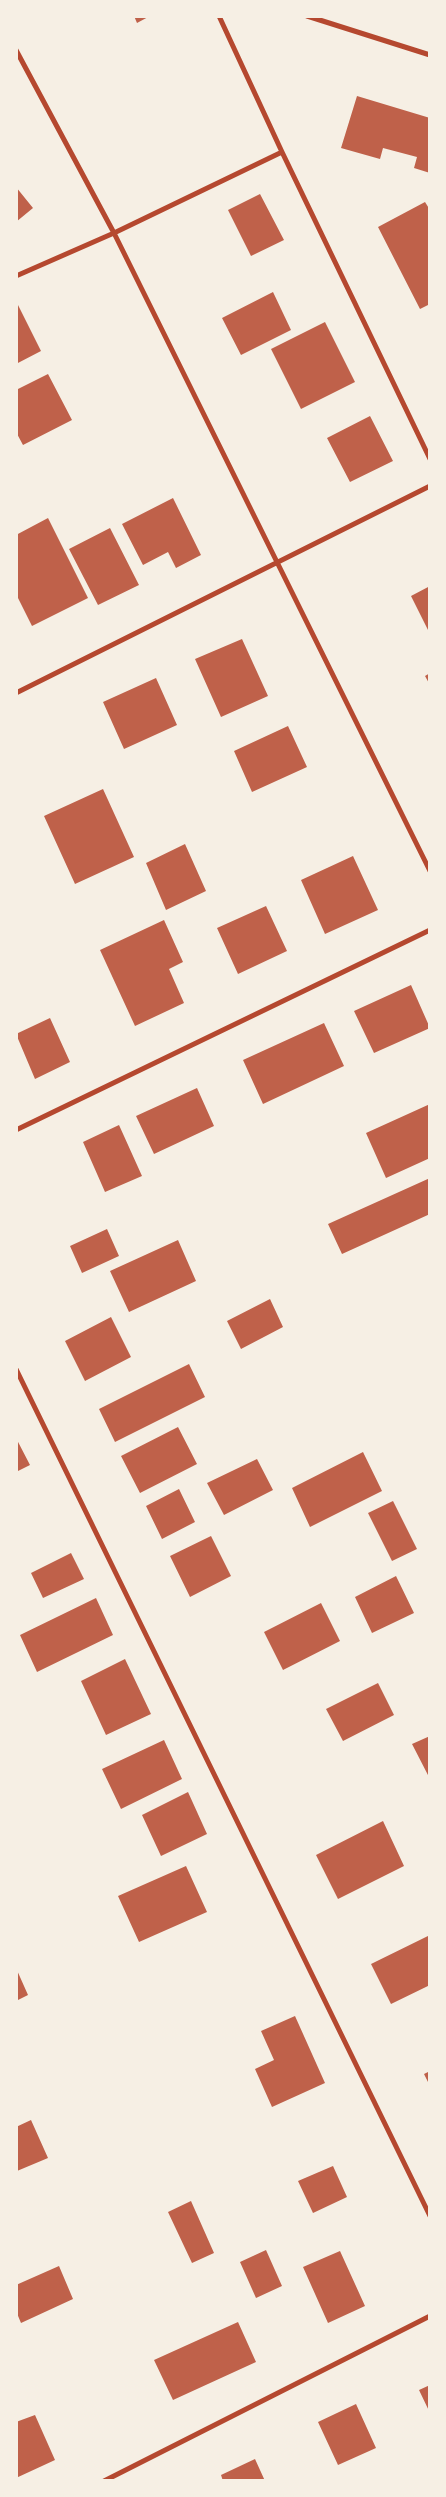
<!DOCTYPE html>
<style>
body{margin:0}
#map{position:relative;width:446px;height:2497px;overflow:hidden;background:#f6efe4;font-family:Roboto,sans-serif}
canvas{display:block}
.frame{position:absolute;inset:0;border:18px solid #f6efe4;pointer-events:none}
</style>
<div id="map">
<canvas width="446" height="2497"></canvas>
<div class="frame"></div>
</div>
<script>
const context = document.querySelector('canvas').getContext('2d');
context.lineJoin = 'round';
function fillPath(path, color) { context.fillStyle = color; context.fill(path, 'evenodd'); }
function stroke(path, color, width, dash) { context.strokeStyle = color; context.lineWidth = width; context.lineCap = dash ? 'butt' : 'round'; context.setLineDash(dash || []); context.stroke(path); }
const building = new Path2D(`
 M134 16H150L137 23Z
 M357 96 430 118V173L414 168 417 157 383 148 380 159 341 148Z
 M16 187 33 208 16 222Z
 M260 194 284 240 251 256 228 210Z
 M425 202 430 210V304L420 309 378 227Z
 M273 292 291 330 241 355 222 318Z
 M16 301 41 351 16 364Z
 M325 322 355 382 301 409 271 349Z
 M48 374 72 420 23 445 16 432V390Z
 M370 416 393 461 350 482 327 438Z
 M173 498 201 555 176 568 168 552 143 565 122 524Z
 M48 518 88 598 32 626 16 594V535Z
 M110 528 139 585 98 605 69 549Z
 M430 586V634L411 596Z
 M242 639 268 696 221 717 195 659Z
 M430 673V685L425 676Z
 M156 678 177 725 124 749 103 702Z
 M288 726 307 767 252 792 234 751Z
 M103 789 134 857 75 884 44 816Z
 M185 844 206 891 166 910 146 863Z
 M353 856 378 910 325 934 301 880Z
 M266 906 287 951 238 974 217 928Z
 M164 920 183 962 169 969 184 1003 135 1026 100 950Z
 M411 985 430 1028 374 1053 354 1011Z
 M50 1018 70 1062 35 1079 16 1034Z
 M324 1023 344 1066 263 1104 243 1060Z
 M197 1088 214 1126 154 1154 136 1116Z
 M430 1104V1158L386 1178 366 1133Z
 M119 1125 142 1176 105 1192 83 1142Z
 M430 1178V1214L342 1254 328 1224Z
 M107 1229 119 1256 82 1273 70 1246Z
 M178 1240 196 1281 129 1312 110 1271Z
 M270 1299 283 1327 241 1349 227 1321Z
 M111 1317 131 1357 85 1381 65 1341Z
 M189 1364 205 1397 115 1442 99 1409Z
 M178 1427 197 1464 140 1493 121 1456Z
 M16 1438 30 1465 16 1472Z
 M363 1452 382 1491 310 1527 292 1488Z
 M257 1459 273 1490 224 1515 207 1483Z
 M179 1489 195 1522 162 1539 146 1506Z
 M393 1501 417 1549 392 1561 368 1513Z
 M211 1536 231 1576 190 1597 170 1556Z
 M71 1553 84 1579 43 1598 31 1573Z
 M396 1576 414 1613 372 1633 355 1597Z
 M96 1598 113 1635 37 1672 20 1635Z
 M321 1603 340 1641 283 1670 264 1632Z
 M125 1659 151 1714 106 1735 81 1681Z
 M378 1683 394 1715 343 1741 326 1709Z
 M430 1736V1779L412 1744Z
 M164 1740 182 1779 121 1809 102 1769Z
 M188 1792 207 1834 161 1856 142 1815Z
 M383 1821 404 1866 338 1899 316 1855Z
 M186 1866 207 1912 139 1942 118 1896Z
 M430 1935V1985L391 2004 371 1964Z
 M16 1968 28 1995 16 2001Z
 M295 2016 325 2083 272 2107 255 2069 274 2060 261 2031Z
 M430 2071V2086L424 2074Z
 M31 2120 48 2158 17 2171 16 2127Z
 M333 2166 347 2197 313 2213 298 2181Z
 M191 2201 214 2253 192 2263 168 2212Z
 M266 2250 282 2286 256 2298 240 2262Z
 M340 2251 365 2306 328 2323 303 2267Z
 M59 2266 73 2299 21 2323 16 2311V2285Z
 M238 2322 256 2362 173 2400 154 2360Z
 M430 2385V2413L419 2390Z
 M356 2404 376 2448 338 2465 318 2422Z
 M35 2415 55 2460 16 2478V2422Z
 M255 2459 265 2481H223L221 2475Z`);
const minor = new Path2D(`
 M219 16 282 152 430 459
 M307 16 430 55
 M16 50 114 233 430 871
 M16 276 114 233 282 152
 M16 693 430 486
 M16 1130 430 930
 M16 1369 430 2216
 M104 2481 430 2316`);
fillPath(building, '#bf614a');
stroke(minor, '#b5482f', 5);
</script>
